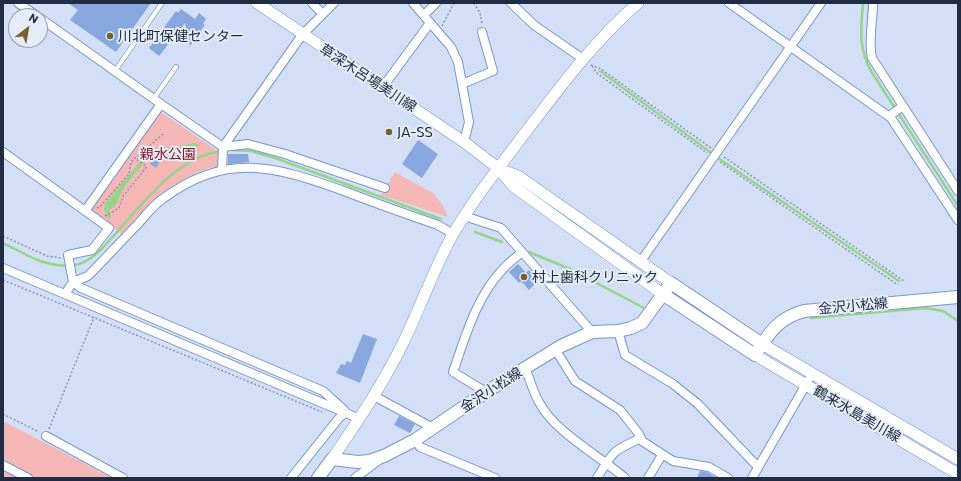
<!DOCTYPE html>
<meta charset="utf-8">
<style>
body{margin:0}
#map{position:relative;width:961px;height:481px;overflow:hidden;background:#d2dff6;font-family:Commissioner,sans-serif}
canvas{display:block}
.frame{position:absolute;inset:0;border:4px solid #202c42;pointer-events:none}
.north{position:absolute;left:8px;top:8px;width:40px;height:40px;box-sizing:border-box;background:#e5ecf8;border:1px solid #969faf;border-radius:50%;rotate:31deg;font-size:11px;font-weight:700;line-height:16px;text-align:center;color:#202c42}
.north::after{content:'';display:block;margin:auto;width:14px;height:18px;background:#785e30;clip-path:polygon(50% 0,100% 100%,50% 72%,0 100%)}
</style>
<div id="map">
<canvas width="961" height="481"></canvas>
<div class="frame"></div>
<div class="north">N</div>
</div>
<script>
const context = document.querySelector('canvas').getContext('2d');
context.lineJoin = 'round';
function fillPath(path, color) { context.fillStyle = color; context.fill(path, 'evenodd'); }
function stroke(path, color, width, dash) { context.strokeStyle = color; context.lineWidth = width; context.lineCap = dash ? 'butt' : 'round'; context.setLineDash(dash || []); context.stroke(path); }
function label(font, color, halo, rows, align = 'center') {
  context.font = font + ' Commissioner,"Noto Sans JP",sans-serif'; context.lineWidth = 4; context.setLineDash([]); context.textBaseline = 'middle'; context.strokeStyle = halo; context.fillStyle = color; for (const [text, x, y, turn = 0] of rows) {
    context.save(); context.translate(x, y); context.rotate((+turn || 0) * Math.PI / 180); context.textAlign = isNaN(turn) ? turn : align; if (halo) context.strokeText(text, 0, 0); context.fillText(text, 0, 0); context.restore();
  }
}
const green = new Path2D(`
 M161 112 219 152 218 167C203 166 172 186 159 195 146 206 135 222 123 235L90 210Z
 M395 172 433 193 442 204 448 217 381 195Z
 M3 421 112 478H3Z`);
const water = new Path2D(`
 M195 143 199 145 193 150 181 152 175 157 166 161 152 156 148 157 125 186 115 206 109 210 111 217 109 219 104 209 105 204 148 152 159 148 178 147Z`);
const stream = new Path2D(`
 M863 3C861 29 858 47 871 71L958 206
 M868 26 869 3
 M600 71 710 152
 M232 150 251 151 275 158 441 219
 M718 158 899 281
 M475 232 502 242
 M3 243C20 251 38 263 57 265 64 266 76 266 84 262 97 256 107 243 117 232 146 200 176 158 221 151
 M529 252 570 269 644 308
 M811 318 925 308 943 311 958 321`);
const building = new Path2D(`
 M68 3H151L116 52 70 20 78 10Z
 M181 9 195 19 199 13 206 19 203 24 205 25 190 46 185 23 159 56 149 48 176 11 178 13Z
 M418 140 438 154 422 178 402 164Z
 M228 154H248L249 162 228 164Z
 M154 158 160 162 156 168 150 164Z
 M518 264 526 273 529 270 538 281 529 290 521 281 519 283 509 272Z
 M363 334 377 339 360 383 336 373 341 364 345 365 347 361 351 363Z
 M399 416 415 424 410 433 394 425Z
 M700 471 707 472 716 478H697Z`);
const path = new Path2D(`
 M474 3 480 13 482 24
 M442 26 454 3
 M591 65 601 69 711 148
 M592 66 598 74 707 153
 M724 157 904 281
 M720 162 898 285
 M97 208 100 207 129 174 131 162 163 134
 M105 216 119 208 123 196 146 168V166L135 158
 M3 236 47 256 61 258
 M3 280 322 412
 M3 414 39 432
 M49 429 94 317`);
const lane = new Path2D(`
 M115 71 162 3
 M154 98 176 67`);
const street = new Path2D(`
 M18 3 37 16
 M312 3 323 14
 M413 3 451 47 458 62 469 122 464 142
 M511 3 534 25 583 59
 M729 3 891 118 958 220
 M873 3C873 22 868 40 872 58L958 191
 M424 15 436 3
 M40 18 161 104
 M462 84 493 71 482 32
 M382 88 430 23
 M889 116 903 106
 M3 152 109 228 92 250 68 255 73 282 65 294
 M222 170 223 147 248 144 285 154 385 188
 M85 211 161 104 223 147 302 35 334 3
 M464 216 501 228 592 332
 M641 261 821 3
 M3 268 360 419
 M73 282 88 276C105 259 121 241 138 224 145 216 153 206 161 200 226 151 274 166 344 191 375 203 406 214 438 225L453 234
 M73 282 81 288 323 391 344 410
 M618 331 625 355 673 384 698 404 758 467
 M555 349 575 381 620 410 639 434 642 441 673 461 709 467 728 478
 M525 368C530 379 533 392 539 402 554 432 600 456 625 478
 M486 392 453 372C465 338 476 297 503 269 508 263 515 258 521 253
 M374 396 433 428
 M46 436 123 478
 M415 440 420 447 495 478
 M3 465 28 478
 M291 478 339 418 345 413
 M355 478 379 460
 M597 478C613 452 612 451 641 438
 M648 478 662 455
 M752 478 812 374`);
const secondary = new Path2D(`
 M257 3 464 142 498 168 513 186 664 295
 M499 169 518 176 671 283
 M762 344 958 459
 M755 355 958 474
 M332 459C358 421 383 384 403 343 420 308 433 271 452 236 472 201 498 169 522 137 558 90 593 42 638 3`);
const primary = new Path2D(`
 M664 295 755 355C769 333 778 318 804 311L958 297
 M318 478 332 459 358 462 369 461 384 456 415 440 486 392 561 346 592 332 618 331 631 328 642 323 671 283 762 344`);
const markers = [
 [110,36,4,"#785e30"],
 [389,132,4,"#785e30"],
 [524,277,4,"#785e30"]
];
const poiNames = [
 ["川北町保健センター",118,36],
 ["JA-SS",397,132],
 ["村上歯科クリニック",532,277]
];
const streetNames = [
 ["草深木呂場美川線",368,78,33],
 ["金沢小松線",853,306,-5],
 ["金沢小松線",491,390,-33],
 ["鶴来水島美川線",857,414,30]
];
const parkNames = [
 ["親水公園",168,154]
];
fillPath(green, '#f5b7b5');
fillPath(water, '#94d58a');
stroke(stream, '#94d58a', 2.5);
fillPath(building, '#88a7de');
stroke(lane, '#7897cc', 5.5);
stroke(street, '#7897cc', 10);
stroke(secondary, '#7897cc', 12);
stroke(primary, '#7897cc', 14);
stroke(path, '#8a97ad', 1.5, [2, 2]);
stroke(lane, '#fff', 4);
stroke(street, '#fff', 8);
stroke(secondary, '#fff', 11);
stroke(primary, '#fff', 12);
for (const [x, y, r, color] of markers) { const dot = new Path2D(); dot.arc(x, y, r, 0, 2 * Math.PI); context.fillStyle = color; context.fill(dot); stroke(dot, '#e5ecf8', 1.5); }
label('14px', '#202c42', '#e5ecf8', poiNames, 'left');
label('14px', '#202c42', '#e5ecf8', streetNames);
label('14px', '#8c1424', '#e5ecf8', parkNames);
</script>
